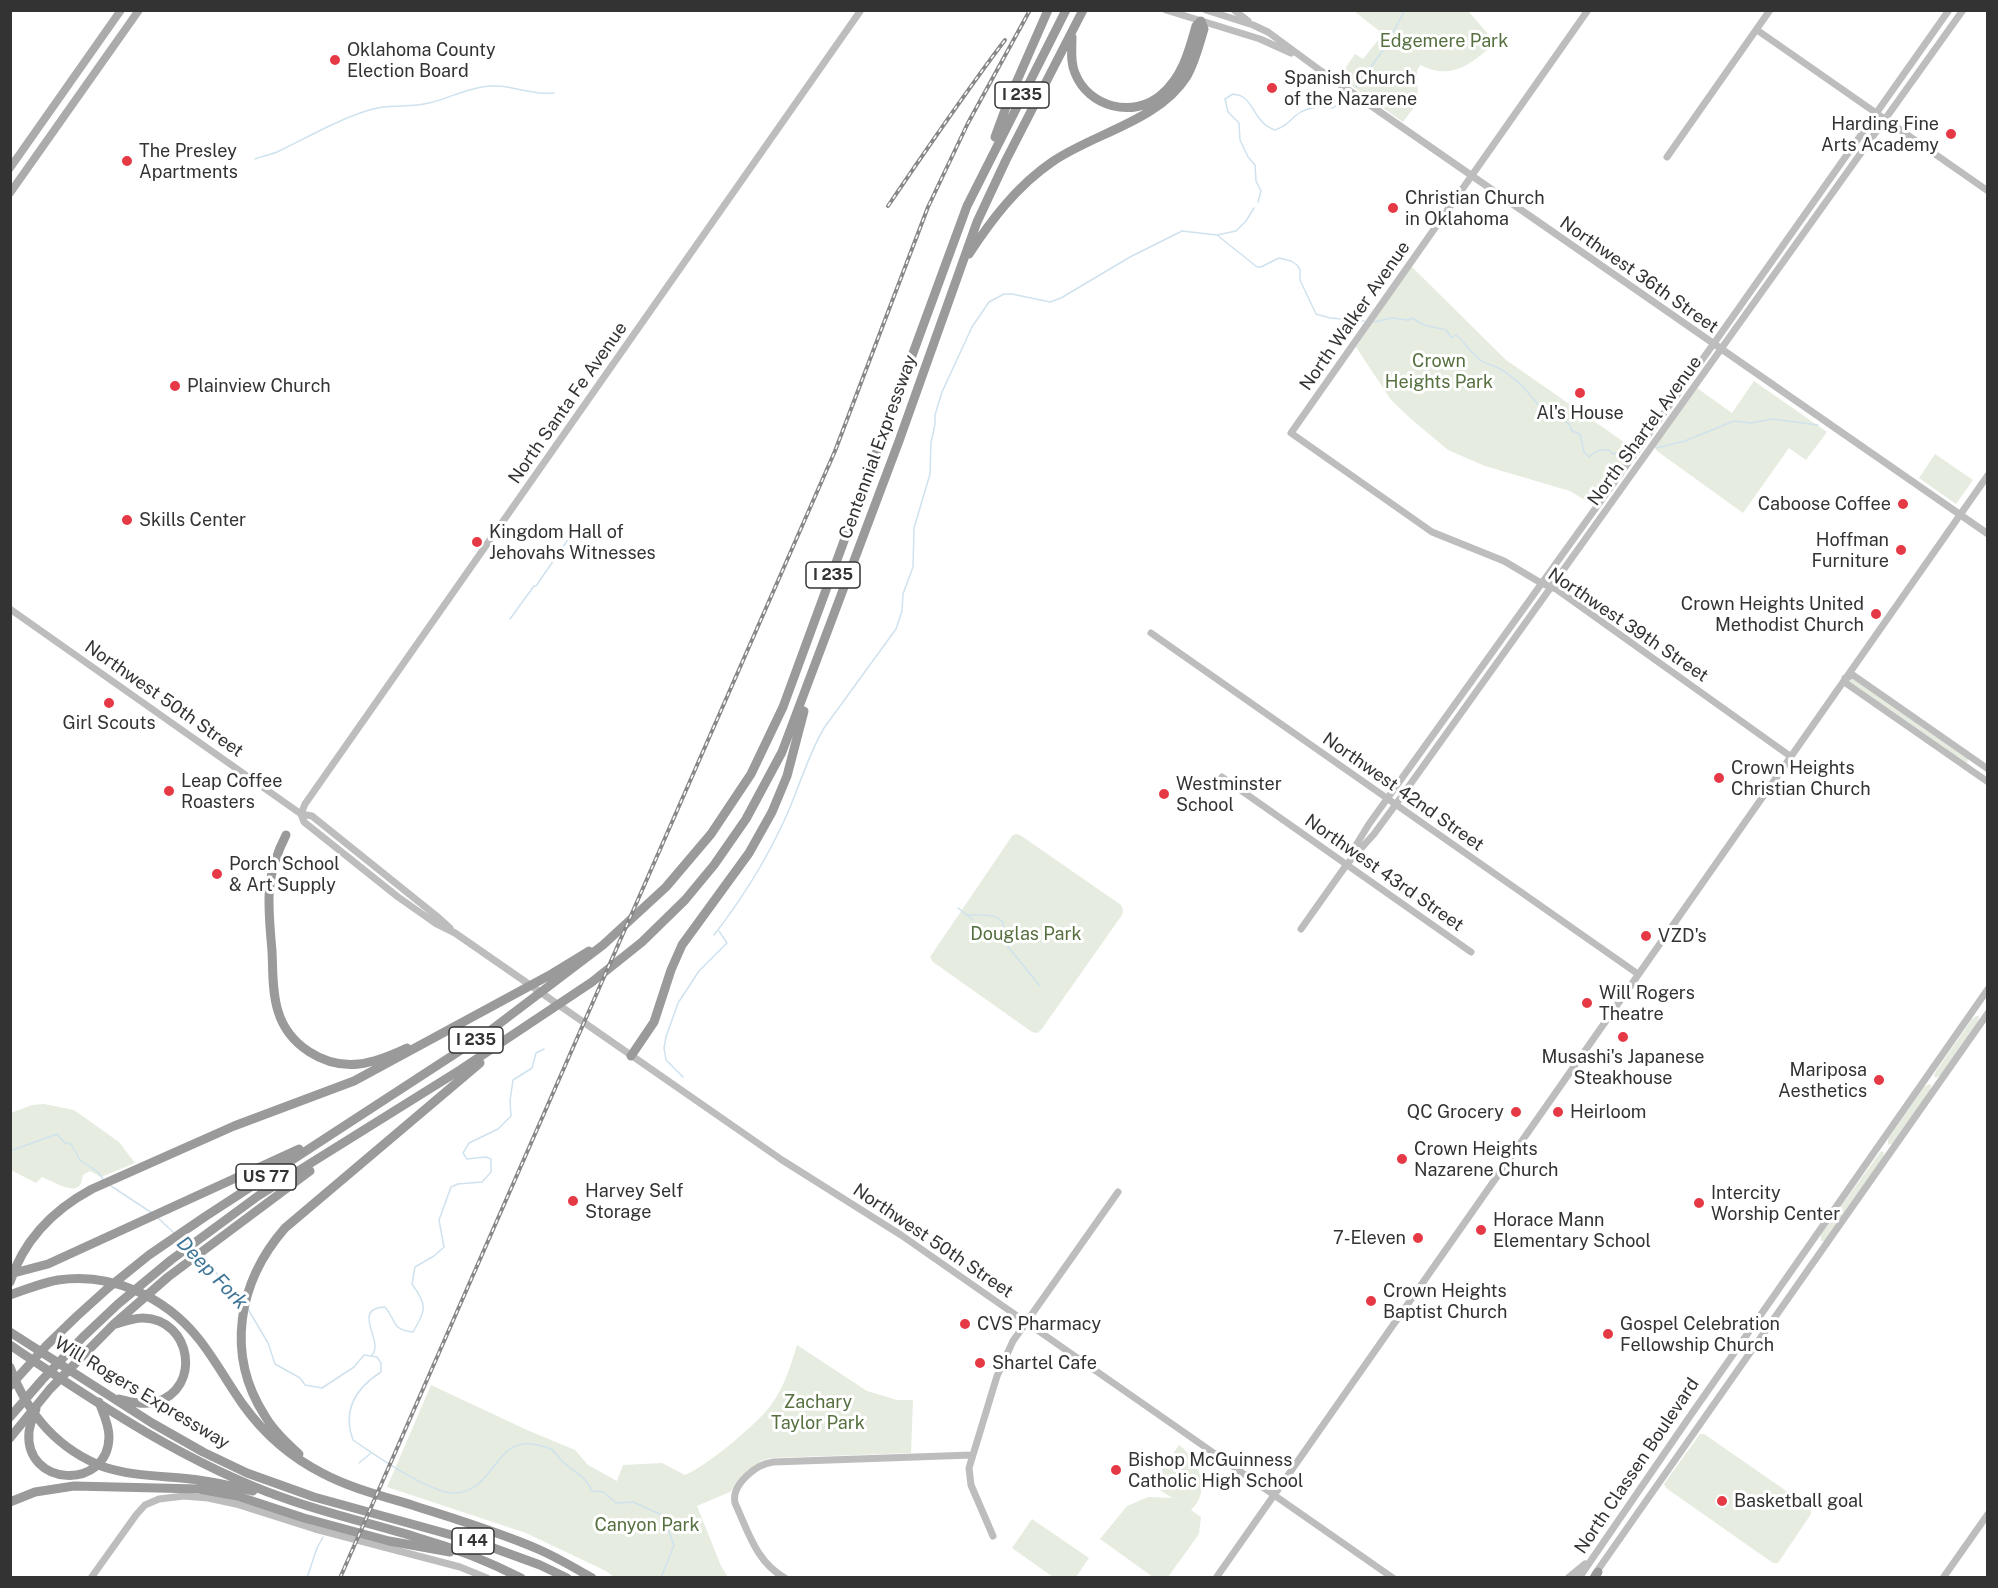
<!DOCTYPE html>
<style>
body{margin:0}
#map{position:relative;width:1998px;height:1588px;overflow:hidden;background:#fff;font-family:"Public Sans",sans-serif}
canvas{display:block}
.frame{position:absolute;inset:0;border:12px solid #333;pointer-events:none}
</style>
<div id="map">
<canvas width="1998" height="1588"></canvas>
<div class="frame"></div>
</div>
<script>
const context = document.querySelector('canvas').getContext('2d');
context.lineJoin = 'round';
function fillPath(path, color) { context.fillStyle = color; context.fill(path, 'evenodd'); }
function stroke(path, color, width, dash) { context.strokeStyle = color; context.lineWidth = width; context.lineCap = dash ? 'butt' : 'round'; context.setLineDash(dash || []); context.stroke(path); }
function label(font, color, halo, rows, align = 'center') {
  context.font = font + ' "Public Sans",sans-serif'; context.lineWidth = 6; context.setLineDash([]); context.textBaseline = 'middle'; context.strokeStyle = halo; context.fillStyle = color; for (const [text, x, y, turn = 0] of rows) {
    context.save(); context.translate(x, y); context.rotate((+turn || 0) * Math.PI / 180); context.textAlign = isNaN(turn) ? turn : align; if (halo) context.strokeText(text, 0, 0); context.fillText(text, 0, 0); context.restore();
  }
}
const green = new Path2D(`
 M1354 11H1468L1495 42C1491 47 1486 51 1481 55 1461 71 1444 77 1420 65L1417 71 1418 102 1403 122 1339 77 1355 54 1363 59 1383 34Z
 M1411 266 1506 360 1634 449 1595 503 1588 502 1570 491 1485 466 1448 450 1411 419 1391 400 1356 347Z
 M1754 381 1827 432 1806 460 1789 448 1743 513 1657 451 1655 447 1697 388 1732 413Z
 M1935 454 1973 480 1956 504 1919 478Z
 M1852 677 1968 759 1967 763 1850 683 1849 679Z
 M1016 834 1020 835 1121 905 1123 909 1122 915 1041 1030 1037 1033 1032 1032 933 962 930 957 1012 836Z
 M1976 1016H1979L1978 1021 1941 1075 1936 1078 1934 1076 1936 1071 1972 1019Z
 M1929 1084 1931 1085 1930 1090 1894 1143 1888 1145V1139L1924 1087Z
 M44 1104 74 1110 119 1142 135 1163 101 1177 90 1171 83 1175C82 1178 82 1182 80 1185 74 1195 50 1180 42 1177L36 1183 11 1170V1113L32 1105Z
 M1881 1151 1884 1152 1883 1158 1825 1241H1821V1234Z
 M797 1345 867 1391 897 1400H913L911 1453 770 1458 761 1461 730 1492 697 1506 721 1566 728 1577H614L606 1571 526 1533 387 1487 431 1385 527 1430 575 1450 588 1465 617 1481 623 1465 662 1463 685 1475C708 1465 755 1426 771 1405 784 1388 791 1365 797 1345Z
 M1700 1434H1704L1811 1508V1514L1778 1563H1773L1666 1488 1664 1484Z
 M1179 1445C1199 1460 1212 1491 1191 1510L1201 1517 1199 1534 1168 1577H1153L1100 1539 1127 1506 1148 1497 1172 1498 1154 1486 1153 1483Z
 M1032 1519 1089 1558 1076 1577H1053L1012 1548Z`);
const stream = new Path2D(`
 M1390 38 1405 10
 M1356 87 1384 49
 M255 159C262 156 270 155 277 152 307 138 350 112 383 107 398 105 414 107 429 103 447 99 463 90 482 87 507 82 530 96 554 93
 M1258 202 1261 191 1256 181 1255 165 1248 157 1240 140 1239 123 1228 112 1225 99 1233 94C1236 95 1240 95 1243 97 1255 105 1256 124 1275 130 1284 127 1289 122 1295 116 1306 107 1321 106 1333 108L1347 97
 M1217 235 1257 267H1261L1279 258 1291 261 1297 265 1300 270V280L1316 314 1330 318 1364 321
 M1374 322 1392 318 1408 320 1412 318 1424 325 1446 330 1452 338 1456 335C1465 342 1470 352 1479 359 1484 364 1494 365 1500 369 1517 378 1534 398 1544 413L1552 412 1569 424 1572 431 1580 434 1584 452 1589 457C1595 451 1600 449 1609 450L1613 454 1624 452 1630 453
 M1656 448 1685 441 1734 421 1751 423 1772 419 1818 425
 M510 619 534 586H536L574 531
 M958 908 973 920
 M968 915H979
 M981 915 994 916 1003 922 1005 943 1040 986
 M714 935C742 899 765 862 784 821 798 791 807 757 824 728L896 629 902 611 903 594 913 567 914 528 930 474 931 443 935 424V415L942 392 972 327 989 302 1004 294H1012L1050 302 1061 298 1130 257 1182 231 1217 235 1236 231 1246 221 1254 208
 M683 1077 666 1060 664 1048 666 1037 678 1003 699 971 727 943 719 931
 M10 1151 57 1134 65 1143 71 1144 80 1160 98 1172 103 1179
 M111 1186 152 1213
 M158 1218 174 1233
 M199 1258 223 1279 242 1301
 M248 1309 268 1343 275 1364 300 1378 305 1385 322 1388 354 1367 364 1355 377 1357 381 1363V1372C356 1388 342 1410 353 1440 374 1454 430 1494 455 1493 496 1491 495 1434 537 1445 541 1446 547 1447 551 1449 556 1452 558 1458 563 1462 577 1475 582 1472 592 1491L604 1492 616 1503 633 1502 660 1514 666 1524 674 1545 661 1578
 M372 1355C374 1353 375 1349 375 1346 375 1332 356 1308 385 1307 397 1321 391 1330 413 1332 426 1309 428 1306 412 1284L415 1267 434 1256 444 1247 439 1220 451 1187 458 1184 482 1182 491 1172V1159L486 1157 467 1159 463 1153 469 1143 498 1129 511 1116 510 1101 513 1080 532 1068 536 1053 544 1049
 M359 1463 371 1453
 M307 1578 317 1548 323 1537`);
const secondary = new Path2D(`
 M1166 10 1260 39 1291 53
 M1206 10 1253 25 1268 32 1321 71 1988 534
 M1234 10 1248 21
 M1588 10 1291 433 1432 532 1504 561 1541 583 1556 589 1790 756
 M1757 30 1988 191
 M1667 157 1770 10
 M10 609 301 814 304 822 398 897 435 923 455 933 494 960 782 1160 901 1235 1393 1578
 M1151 633 1638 974
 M1988 769 1853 675 1845 678 1847 684 1988 782
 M1222 777 1471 952
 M301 814 305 804 861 10
 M301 814 312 816 439 918 450 928
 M1350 855 1369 824 1717 339 1949 10
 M1301 929 1347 864 1374 834 1399 800 1963 10
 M993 1536 971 1485 969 1468 997 1376 1013 1341 1118 1192
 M1595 1574 1988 1013
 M91 1578 136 1515 145 1505 159 1499 184 1496 208 1498 236 1504 315 1529 460 1567 487 1578
 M785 1578C756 1562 748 1531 735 1503 731 1485 756 1464 773 1462L972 1455
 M1216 1578 1988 475
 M1568 1578 1585 1564
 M1579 1578 1688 1419 1988 989
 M1943 1578 1988 1514`);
const primary = new Path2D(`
 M10 168 121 10
 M10 193 139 10`);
const highway = new Path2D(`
 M995 137 1009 99 1048 10
 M969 254C992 219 1017 186 1052 162 1094 133 1159 121 1187 76 1195 62 1199 45 1204 29L1201 21 1196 26C1189 52 1182 77 1161 95 1133 119 1088 107 1075 73 1070 62 1072 49 1072 37
 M286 835C264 878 268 904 272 951 273 971 272 992 278 1011 288 1045 324 1068 359 1064 376 1062 392 1055 407 1048
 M631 1056 654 1022 671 970 682 945 749 853 772 812 787 776 804 711
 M10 1274 48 1264 299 1149
 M10 1282C24 1239 53 1210 92 1189L234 1126 354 1081 548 976 589 951
 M10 1295C26 1289 42 1283 58 1280 112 1272 165 1297 198 1338 215 1359 228 1384 244 1406 265 1435 291 1457 322 1473 350 1488 382 1496 412 1505 455 1519 499 1532 540 1550 558 1558 575 1568 592 1578
 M116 1324C125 1321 134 1318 143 1318 192 1319 202 1389 156 1402 143 1405 131 1402 119 1399
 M10 1332 152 1423 203 1452 247 1473 314 1497 477 1542 540 1565 567 1578
 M10 1345C97 1403 185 1463 284 1498 328 1514 374 1524 419 1538 454 1548 488 1561 521 1578
 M10 1367C27 1413 57 1449 104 1467 131 1476 162 1476 190 1479 212 1481 232 1486 253 1491
 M10 1386 46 1346 77 1316 108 1288 149 1255 206 1216 487 1033 603 945 666 887 711 834 751 774 783 707 967 206 1066 10
 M36 1409C33 1417 30 1424 29 1432 24 1487 108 1491 109 1437 109 1424 103 1413 99 1402
 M10 1417 42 1380 83 1337 118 1304 171 1260 258 1196 460 1070 592 982 642 942 685 900 714 865 746 819 782 752 899 441 977 222 1006 160 1083 10
 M10 1438 50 1389 114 1324 168 1277 310 1171
 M299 1454C287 1443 274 1431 265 1416 225 1354 238 1282 285 1228L480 1063
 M10 1502 35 1492 74 1486 199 1489 237 1496 304 1518 389 1541 450 1552
 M1594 1578 1598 1572`);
const rail = new Path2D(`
 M888 206C926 150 964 94 1005 40
 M340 1578 835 451 928 207 968 123 1030 10`);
const markers = [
 [335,60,6,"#e63946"],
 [1272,88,6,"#e63946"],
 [1951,134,6,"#e63946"],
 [127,161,6,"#e63946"],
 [1393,208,6,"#e63946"],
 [175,386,6,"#e63946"],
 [1580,393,6,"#e63946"],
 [1903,504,6,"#e63946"],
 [127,520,6,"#e63946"],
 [477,542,6,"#e63946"],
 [1901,550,6,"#e63946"],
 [1876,614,6,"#e63946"],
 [109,703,6,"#e63946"],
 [1719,778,6,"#e63946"],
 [169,791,6,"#e63946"],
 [1164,794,6,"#e63946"],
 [217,874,6,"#e63946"],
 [1646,936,6,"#e63946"],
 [1587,1003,6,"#e63946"],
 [1623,1037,6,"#e63946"],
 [1879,1080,6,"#e63946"],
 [1516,1112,6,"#e63946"],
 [1558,1112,6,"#e63946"],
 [1402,1159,6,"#e63946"],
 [573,1201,6,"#e63946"],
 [1699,1203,6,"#e63946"],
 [1481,1230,6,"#e63946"],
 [1418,1238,6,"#e63946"],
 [1371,1301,6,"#e63946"],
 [965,1324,6,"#e63946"],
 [1608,1334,6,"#e63946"],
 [980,1363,6,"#e63946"],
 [1116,1470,6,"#e63946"],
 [1722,1501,6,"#e63946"]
];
const shields = [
 [1022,95,54],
 [833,575,54],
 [476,1040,54],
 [266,1177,60],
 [473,1541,42]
];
const shieldNames = [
 ["I 235",1022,95],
 ["I 235",833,575],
 ["I 235",476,1040],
 ["US 77",266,1177],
 ["I 44",473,1541]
];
const parkNames = [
 ["Edgemere Park",1444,41],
 ["Crown",1439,361],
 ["Heights Park",1439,382],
 ["Douglas Park",1026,934],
 ["Zachary",818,1402],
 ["Taylor Park",818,1423],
 ["Canyon Park",647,1525]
];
const poiNames = [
 ["Oklahoma County",347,50],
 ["Election Board",347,71],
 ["Spanish Church",1284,78],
 ["of the Nazarene",1284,99],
 ["Harding Fine",1939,124,"right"],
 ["Arts Academy",1939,145,"right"],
 ["The Presley",139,151],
 ["Apartments",139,172],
 ["Christian Church",1405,198],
 ["in Oklahoma",1405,219],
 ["Plainview Church",187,386],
 ["Al's House",1580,413,"center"],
 ["Caboose Coffee",1891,504,"right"],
 ["Skills Center",139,520],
 ["Kingdom Hall of",489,532],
 ["Jehovahs Witnesses",489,553],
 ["Hoffman",1889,540,"right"],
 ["Furniture",1889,561,"right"],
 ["Crown Heights United",1864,604,"right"],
 ["Methodist Church",1864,625,"right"],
 ["Girl Scouts",109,723,"center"],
 ["Crown Heights",1731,768],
 ["Christian Church",1731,789],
 ["Leap Coffee",181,781],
 ["Roasters",181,802],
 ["Westminster",1176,784],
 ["School",1176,805],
 ["Porch School",229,864],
 ["& Art Supply",229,885],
 ["VZD's",1658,936],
 ["Will Rogers",1599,993],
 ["Theatre",1599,1014],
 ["Musashi's Japanese",1623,1057,"center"],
 ["Steakhouse",1623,1078,"center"],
 ["Mariposa",1867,1070,"right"],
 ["Aesthetics",1867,1091,"right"],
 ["QC Grocery",1504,1112,"right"],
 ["Heirloom",1570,1112],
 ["Crown Heights",1414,1149],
 ["Nazarene Church",1414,1170],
 ["Harvey Self",585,1191],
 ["Storage",585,1212],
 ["Intercity",1711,1193],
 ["Worship Center",1711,1214],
 ["Horace Mann",1493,1220],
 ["Elementary School",1493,1241],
 ["7-Eleven",1406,1238,"right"],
 ["Crown Heights",1383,1291],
 ["Baptist Church",1383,1312],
 ["CVS Pharmacy",977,1324],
 ["Gospel Celebration",1620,1324],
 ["Fellowship Church",1620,1345],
 ["Shartel Cafe",992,1363],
 ["Bishop McGuinness",1128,1460],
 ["Catholic High School",1128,1481],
 ["Basketball goal",1734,1501]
];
const streetNames = [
 ["Northwest 36th Street",1639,275,35],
 ["North Walker Avenue",1355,316,-55],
 ["North Santa Fe Avenue",568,403,-55],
 ["North Shartel Avenue",1645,431,-54],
 ["Centennial Expressway",878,447,-70],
 ["Northwest 39th Street",1628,625,34],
 ["Northwest 50th Street",164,699,35],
 ["Northwest 42nd Street",1403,792,35],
 ["Northwest 43rd Street",1384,873,35],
 ["Northwest 50th Street",933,1241,34],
 ["Will Rogers Expressway",142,1393,31],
 ["North Classen Boulevard",1637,1466,-56]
];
const waterNames = [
 ["Deep Fork",212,1273,46]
];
fillPath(green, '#e6ecdf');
stroke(stream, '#cfe2ee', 1.5);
stroke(secondary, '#bdbdbd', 7);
stroke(primary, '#ababab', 8);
stroke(highway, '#9a9a9a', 9);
stroke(rail, '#888', 4);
stroke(rail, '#fff', 1.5, [4.5]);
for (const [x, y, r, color] of markers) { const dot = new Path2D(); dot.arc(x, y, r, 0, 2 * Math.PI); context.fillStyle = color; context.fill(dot); stroke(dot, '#fff', 2); }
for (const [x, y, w] of shields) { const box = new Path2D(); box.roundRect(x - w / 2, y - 13, w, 26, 4.5); context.fillStyle = '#fff'; context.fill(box); stroke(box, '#333', 1.5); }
label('bold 16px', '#333', null, shieldNames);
label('18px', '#56703f', '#fff', parkNames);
label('18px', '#333', '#fff', poiNames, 'left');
label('18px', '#333', '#fff', streetNames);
label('italic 20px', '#3f7597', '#fff', waterNames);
</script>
